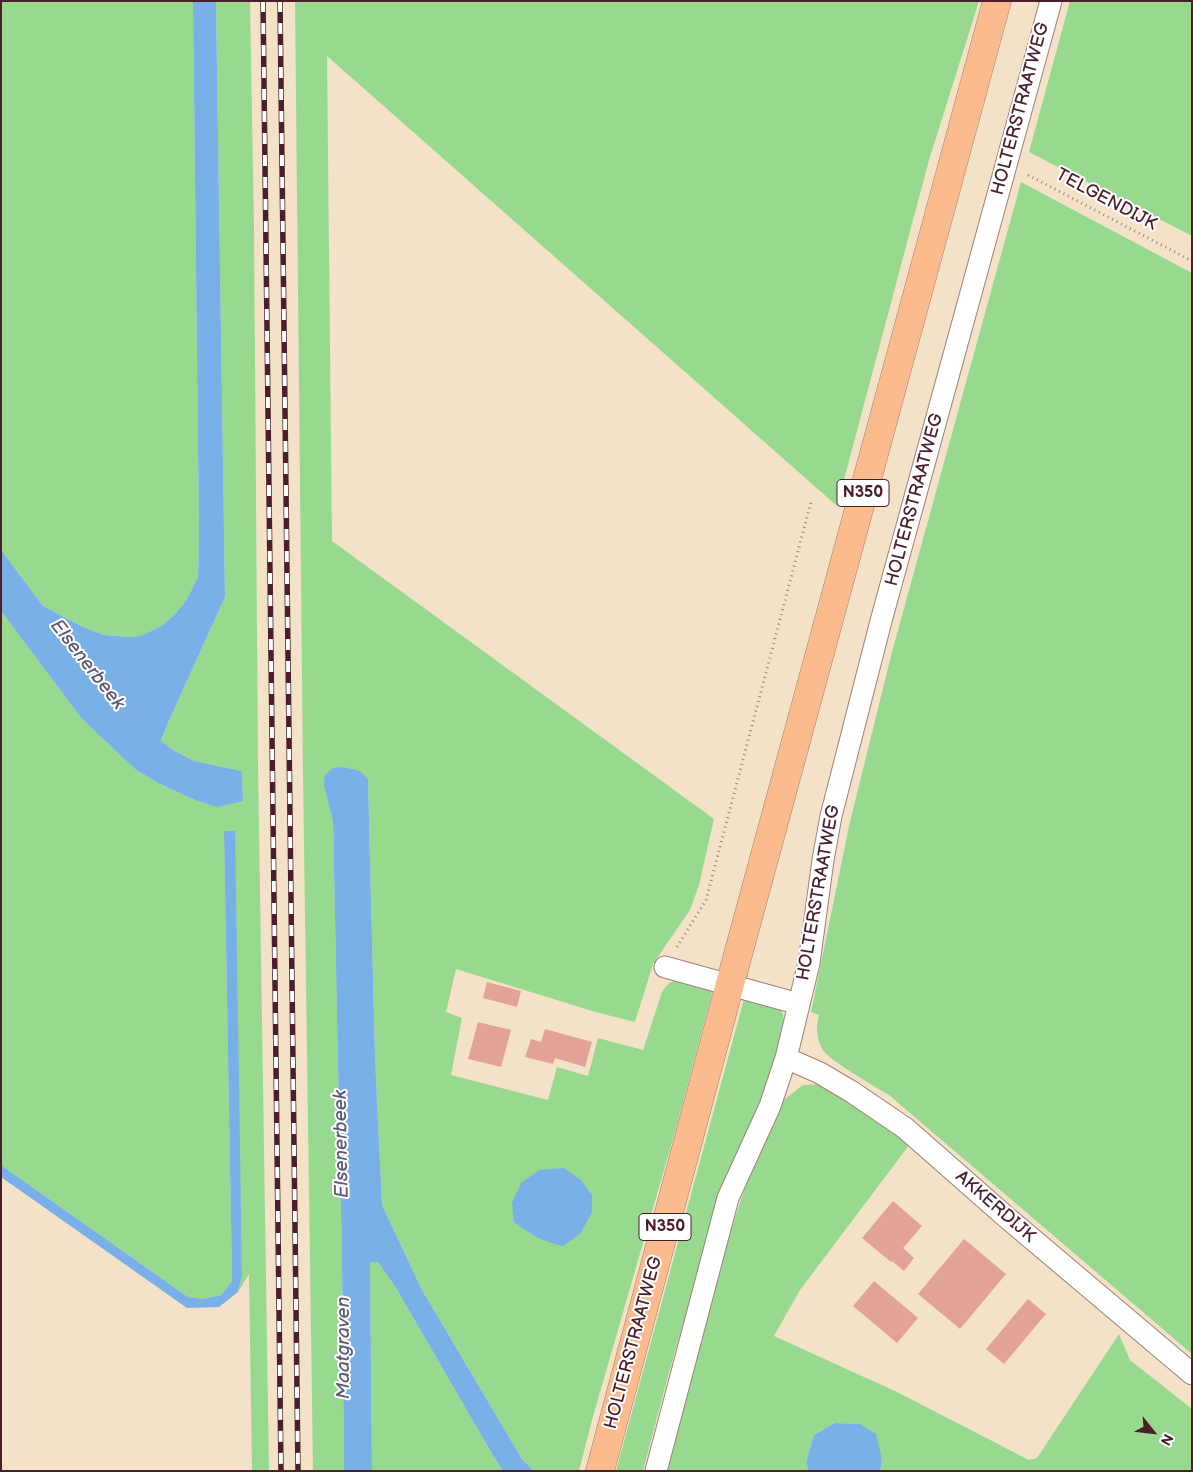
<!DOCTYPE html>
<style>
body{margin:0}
#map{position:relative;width:1193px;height:1472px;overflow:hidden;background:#f3e2c7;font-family:"Balsamiq Sans",sans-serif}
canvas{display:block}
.frame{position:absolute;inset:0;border:2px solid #4a1f2b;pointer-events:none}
.north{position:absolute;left:1128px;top:1407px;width:50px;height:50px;-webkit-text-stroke:4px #fff;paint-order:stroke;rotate:119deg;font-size:14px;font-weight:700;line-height:20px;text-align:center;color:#4a1f2b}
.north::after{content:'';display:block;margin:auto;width:18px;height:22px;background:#4a1f2b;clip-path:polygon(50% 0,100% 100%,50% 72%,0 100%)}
</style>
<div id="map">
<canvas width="1193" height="1472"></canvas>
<div class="frame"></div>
<div class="north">N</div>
</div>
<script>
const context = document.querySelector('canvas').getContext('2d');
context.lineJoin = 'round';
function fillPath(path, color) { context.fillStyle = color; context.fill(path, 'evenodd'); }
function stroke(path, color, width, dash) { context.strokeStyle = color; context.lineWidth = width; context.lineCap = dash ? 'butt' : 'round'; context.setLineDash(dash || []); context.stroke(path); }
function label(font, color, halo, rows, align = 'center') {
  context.font = font + ' "Balsamiq Sans",sans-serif'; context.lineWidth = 4; context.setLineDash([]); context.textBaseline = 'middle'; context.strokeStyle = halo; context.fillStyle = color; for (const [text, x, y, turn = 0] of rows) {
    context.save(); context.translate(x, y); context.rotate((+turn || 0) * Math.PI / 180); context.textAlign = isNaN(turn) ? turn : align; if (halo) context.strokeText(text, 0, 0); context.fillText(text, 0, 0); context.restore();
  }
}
const green = new Path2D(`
 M1 1H193L199 537 198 577 187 599 176 613 163 625 141 636 128 637 104 635 83 627 43 606 1 550Z
 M216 1H250L254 228 258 763 269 1471H252L249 1274 238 1292 242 1276 224 831 232 1281 221 1295 203 1299 188 1297 1 1165V611L82 719 136 770 160 784 195 800 243 801 242 771 194 761 173 750 161 742 167 725 225 597Z
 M295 1H979L929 160 837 506 327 56 332 541 714 819 699 885 690 910 653 964 635 1022 599 1013 456 969 446 1012 462 1018 451 1075 548 1100 557 1067 588 1076 598 1038 643 1050 662 992 667 985 675 980 713 990 675 1132 592 1420 579 1471H534L522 1459 422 1290 382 1205 375 1057 368 779 324 786 333 821 342 1261 344 1471H313L303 775Z
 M1070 1H1192V236L1029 152Z
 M1021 182 1192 273V1354L889 1095C877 1088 827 1059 822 1049 816 1036 816 1028 819 1015L811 1012 849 826 892 652Z
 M744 999 777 1005 783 1014 785 1031 768 1084 719 1199 668 1376 643 1471H616Z
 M825 1084 910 1144 800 1290 774 1336 897 1392 1029 1460 1037 1458 1041 1452 1119 1334 1130 1360 1192 1409V1471H880L882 1460 860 1424 835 1423 814 1435 806 1462 809 1471H665L723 1257 736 1214 745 1188 781 1102 803 1085Z
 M370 1262H378L396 1288 491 1452 503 1471H372Z`);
const water = new Path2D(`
 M193 1H216L225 597 167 725 161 741 173 750 194 761 242 771 243 801 217 807 195 800 160 784 136 770 82 719 1 611V550L43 606 83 627 104 635 128 637 141 636 163 625 176 613 187 599 198 577 199 537Z
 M343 767 360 771 368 779 375 1057 382 1205 422 1290 522 1459 534 1471H503L491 1452 396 1288 378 1262H370L372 1471H344L342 1261 333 821 324 786 325 775 333 768Z
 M224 831H235L242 1276 238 1292 219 1307 187 1308 1 1177V1165L188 1297 203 1299 221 1295 232 1281Z
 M564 1168 581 1180 592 1195V1212L580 1234 563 1246C543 1242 530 1234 514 1222L512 1203 521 1183 539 1170Z
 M835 1423 860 1424 876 1434 882 1460 880 1471H809L806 1462 814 1435Z`);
const building = new Path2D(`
 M487 982 521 991 517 1007 483 998Z
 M478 1022 511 1030 501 1067 468 1059Z
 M545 1029 592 1042 585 1067 555 1058 553 1064 525 1057 531 1039 541 1042Z
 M893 1201 922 1226 903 1248 914 1258 904 1271 892 1261 891 1262 862 1238Z
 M964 1239 1006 1274 960 1329 918 1294Z
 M874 1281 918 1318 897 1343 853 1306Z
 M1028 1299 1046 1314 1004 1364 986 1349Z`);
const path = new Path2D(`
 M1028 175 1192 261
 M677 947 706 900 811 502`);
const street = new Path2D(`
 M665 967 799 1004
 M786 1058 820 1073 852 1092 905 1128 1005 1216 1192 1374
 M656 1471 728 1198 770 1106 786 1058 809 963 823 860 831 816 881 621 1051 1`);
const primary = new Path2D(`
 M600 1471 730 984 997 1`);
const rail = new Path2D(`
 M263 1 281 1471
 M280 1 298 1471`);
const shields = [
 [863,493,52],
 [665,1227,52]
];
const shieldNames = [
 ["N350",863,493],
 ["N350",665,1227]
];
const streetNames = [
 ["HOLTERSTRAATWEG",1021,109,-75],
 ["TELGENDIJK",1106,200,28],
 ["HOLTERSTRAATWEG",915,500,-75],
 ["HOLTERSTRAATWEG",819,893,-80],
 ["AKKERDIJK",995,1207,41],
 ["HOLTERSTRAATWEG",634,1343,-75]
];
const waterNames = [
 ["Elsenerbeek",87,665,52],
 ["Elsenerbeek",342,1144,-91],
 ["Maatgraven",344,1348,-90]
];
fillPath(green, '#98d990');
fillPath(water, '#79b0e8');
fillPath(building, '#e3a299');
stroke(street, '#9e8079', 23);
stroke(primary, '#9e8079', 29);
stroke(path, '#9e8079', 3, [1, 4]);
stroke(street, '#fff', 21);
stroke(primary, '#fbbb8d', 28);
stroke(rail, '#4a1f2b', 5.5);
stroke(rail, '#fff', 4, [11]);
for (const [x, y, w] of shields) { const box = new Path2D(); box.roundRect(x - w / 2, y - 13.5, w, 27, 4); context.fillStyle = '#fff'; context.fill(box); stroke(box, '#4a1f2b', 1); }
label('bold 16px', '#4a1f2b', null, shieldNames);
label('18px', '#4a1f2b', '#fff', streetNames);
label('italic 19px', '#5d5977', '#fff', waterNames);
</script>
